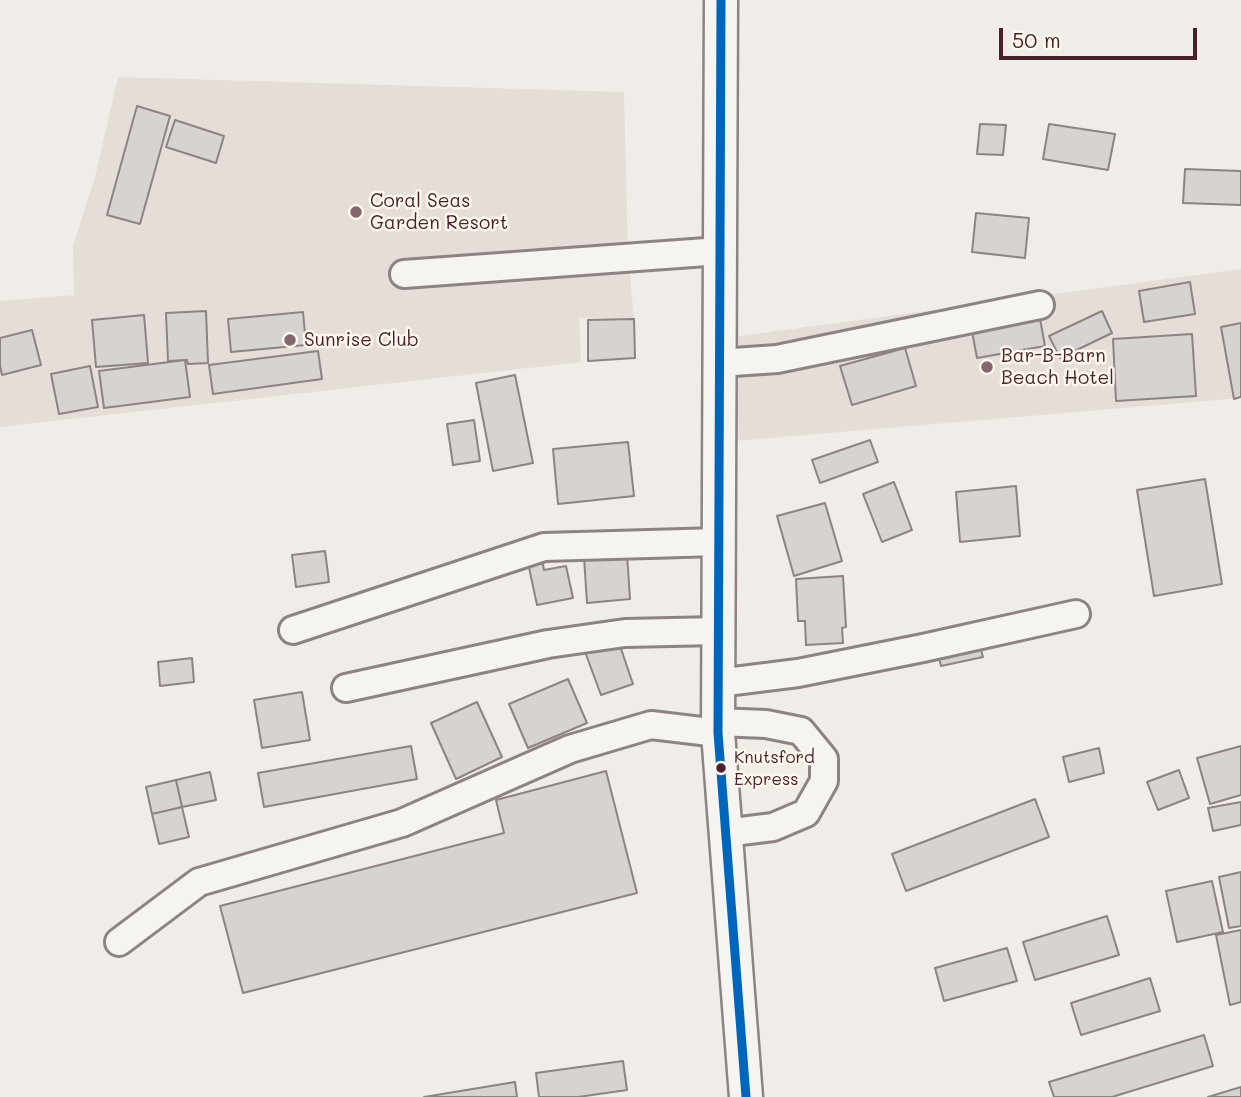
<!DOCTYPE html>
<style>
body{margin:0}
#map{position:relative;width:1241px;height:1097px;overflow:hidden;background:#f0ede8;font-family:Mali,sans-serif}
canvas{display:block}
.scale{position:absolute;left:999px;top:28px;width:198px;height:32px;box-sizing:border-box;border:4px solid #4a1f2b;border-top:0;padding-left:9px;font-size:21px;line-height:24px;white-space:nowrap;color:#4a1f2b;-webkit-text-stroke:5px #fbf7ec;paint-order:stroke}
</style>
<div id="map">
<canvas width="1241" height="1097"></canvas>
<div class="scale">50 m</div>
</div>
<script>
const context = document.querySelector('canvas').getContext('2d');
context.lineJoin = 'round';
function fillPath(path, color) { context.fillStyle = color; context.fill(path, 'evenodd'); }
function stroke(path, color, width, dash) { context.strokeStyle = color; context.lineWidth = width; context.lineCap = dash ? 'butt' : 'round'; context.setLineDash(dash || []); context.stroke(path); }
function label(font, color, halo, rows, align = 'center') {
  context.font = font + ' Mali,sans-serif'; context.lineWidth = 5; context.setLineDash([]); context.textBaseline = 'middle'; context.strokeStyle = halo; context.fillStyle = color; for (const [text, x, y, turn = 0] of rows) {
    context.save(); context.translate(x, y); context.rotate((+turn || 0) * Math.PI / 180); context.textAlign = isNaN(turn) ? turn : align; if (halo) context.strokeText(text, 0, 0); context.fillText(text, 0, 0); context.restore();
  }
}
const built = new Path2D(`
 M118 77 624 92 628 254 634 319 579 318 581 362 0 427V301L74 295 73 246 95 177Z
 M1241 269V398L735 441 732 337Z`);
const building = new Path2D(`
 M137 106 170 116 140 224 107 215Z
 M175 120 224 136 216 163 166 147Z
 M980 124 1006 125 1003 155 977 154Z
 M1049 124 1115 134 1108 170 1043 159Z
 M1185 169 1241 171V205L1183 203Z
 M976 213 1029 218 1025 258 972 252Z
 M1190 282 1195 314 1144 322 1139 291Z
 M206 311 208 363 188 364 187 360 168 361 166 313Z
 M1102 311 1112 333 1060 358 1049 336Z
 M303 312 306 345 231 352 228 319Z
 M144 315 148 363 96 367 92 320Z
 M634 319 635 358 588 361V320Z
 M1040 319 1045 346 977 358 972 331Z
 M1241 323V397L1234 399 1221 327Z
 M32 330 41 365 2 375 0 366V338Z
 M1192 334 1196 396 1116 401 1113 339Z
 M905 348 916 386 852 405 840 366Z
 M318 351 322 379 213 394 209 365Z
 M185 360 190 397 104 408 99 371Z
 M90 366 98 407 59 414 51 374Z
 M515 375 533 463 493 471 476 383Z
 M474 420 480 461 453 465 447 424Z
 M870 440 878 462 820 483 812 460Z
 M628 442 634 496 558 504 553 449Z
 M1205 479 1222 584 1154 596 1137 490Z
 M894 482 912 530 882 542 863 494Z
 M1016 486 1020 536 960 542 956 492Z
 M825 503 842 561 794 576 777 516Z
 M325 551 329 582 296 587 292 555Z
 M627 554 630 599 587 603 584 557Z
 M541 555 544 570 566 566 573 598 537 605 527 558Z
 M843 576 846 627 842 628 843 643 806 645 805 621H798L796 579Z
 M617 637 633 684 601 695 584 649Z
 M980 646 983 657 941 666 938 654Z
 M192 658 194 682 160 686 158 662Z
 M568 679 587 723 528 748 509 704Z
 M302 692 310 740 262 748 254 700Z
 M477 702 502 757 456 779 431 723Z
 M411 746 417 779 264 807 258 773Z
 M1241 746V795L1210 804 1197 758Z
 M1099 748 1104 773 1069 782 1063 757Z
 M1179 770 1189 798 1158 810 1147 782Z
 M606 771 637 893 243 993 220 906 504 833 496 800Z
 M210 772 216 800 182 807 176 780Z
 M176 780 182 807 152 814 146 787Z
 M1035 799 1049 837 906 891 892 854Z
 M1241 802V825L1213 831 1208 808Z
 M182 807 189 837 159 844 152 814Z
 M1241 872V926L1229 928 1219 877Z
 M1212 881 1223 932 1177 942 1166 891Z
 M1107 916 1119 955 1035 980 1023 942Z
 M1241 930V1002L1230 1005 1216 935Z
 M1007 948 1017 981 944 1001 935 968Z
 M1150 978 1160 1011 1081 1035 1071 1003Z
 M1204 1035 1213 1066 1112 1097H1054L1049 1082Z
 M623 1061 627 1090 578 1097H539L536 1073Z
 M515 1082 517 1097H424Z
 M1241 1087V1097H1208Z`);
const minor = new Path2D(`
 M404 274 720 251
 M719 363 777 359 1040 305
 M293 630 544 547 718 542
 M718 683 798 673 923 648 1076 614
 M346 688 548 644 625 633 718 631
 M717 722 766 724 801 731 824 759V781L806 813 773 827 725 833
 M119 942 199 882 402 823 570 749 651 725 718 733`);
const major = new Path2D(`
 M721 0 718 733 746 1097`);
const bus1 = new Path2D(`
 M721 0 718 733 746 1097`);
const markers = [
 [356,212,7,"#84676d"],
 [290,340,7,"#84676d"],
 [987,367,7,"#84676d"],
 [721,768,6,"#4a1f2b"]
];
const busNames = [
 ["Knutsford",734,758],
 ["Express",734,780]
];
const poiNames = [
 ["Coral Seas",370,201],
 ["Garden Resort",370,223],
 ["Sunrise Club",304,340],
 ["Bar-B-Barn",1001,356],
 ["Beach Hotel",1001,378]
];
fillPath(built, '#e5ddd7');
fillPath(building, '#d7d3d0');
stroke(building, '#8d8383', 2);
stroke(minor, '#8d8383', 32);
stroke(major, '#8d8383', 37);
stroke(minor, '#f5f4f0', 26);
stroke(major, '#f5f4f0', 32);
stroke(bus1, '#0065bd', 9);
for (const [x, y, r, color] of markers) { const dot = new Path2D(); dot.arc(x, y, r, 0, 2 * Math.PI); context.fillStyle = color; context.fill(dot); stroke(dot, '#fbf7ec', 2.5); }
label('17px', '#4a1f2b', '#fbf7ec', busNames, 'left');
label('19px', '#4a1f2b', '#fbf7ec', poiNames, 'left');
</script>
